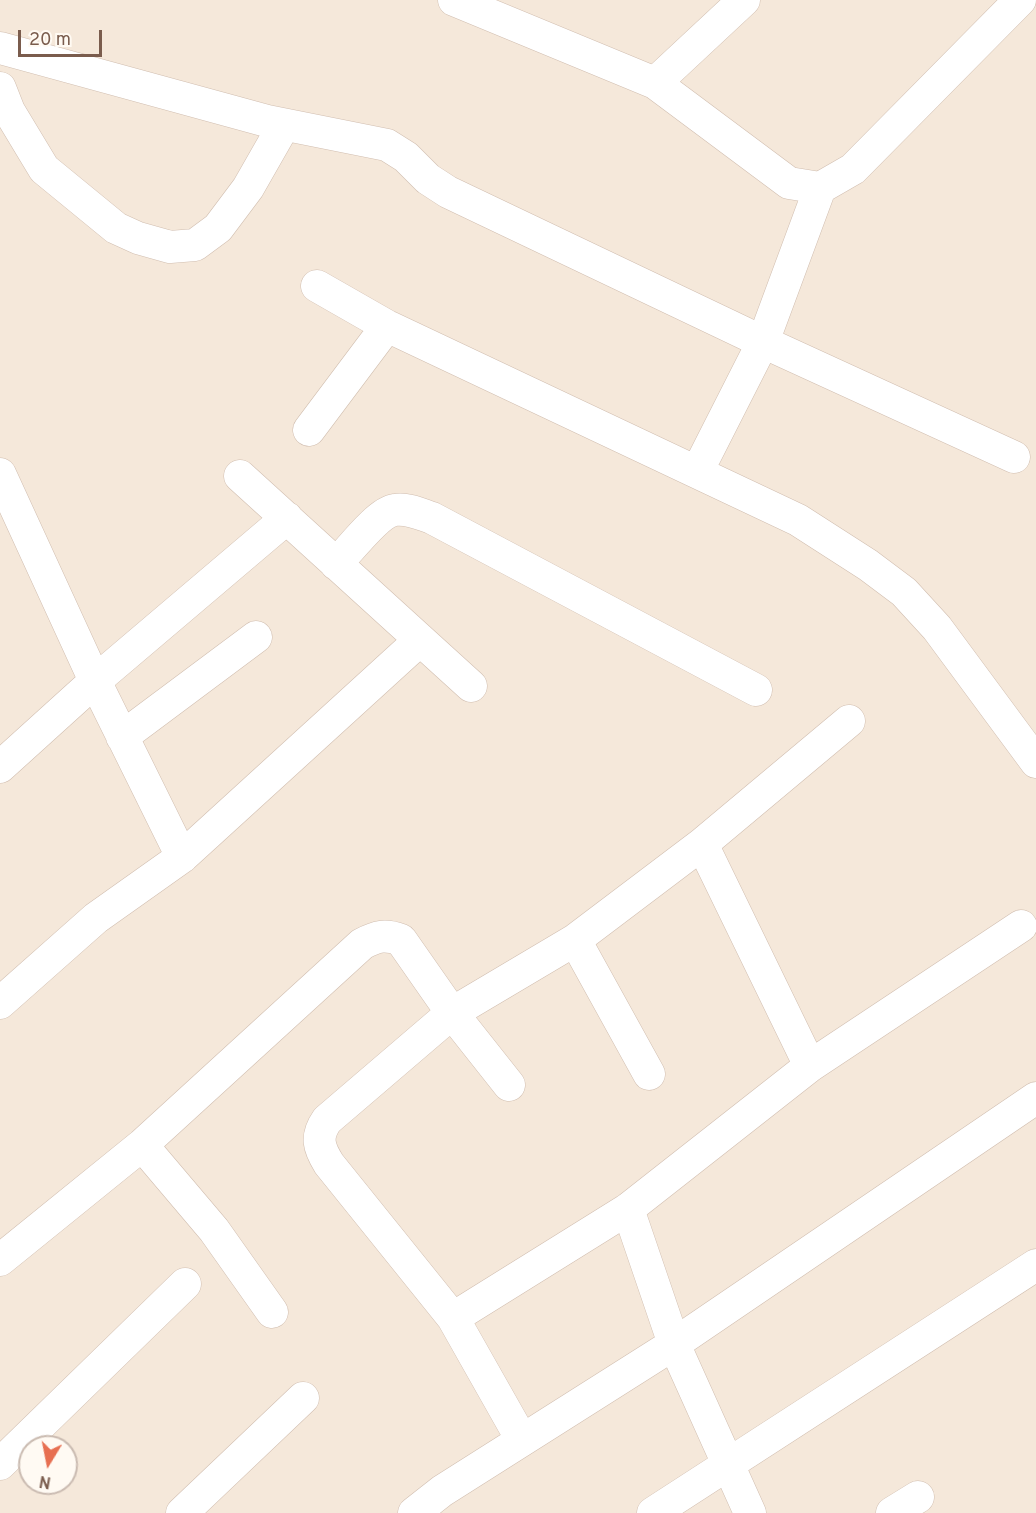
<!DOCTYPE html>
<style>
body{margin:0}
#map{position:relative;width:1036px;height:1513px;overflow:hidden;background:#fdf6ec;font-family:Overpass,sans-serif}
canvas{display:block}
.north{position:absolute;left:18px;top:1435px;width:60px;height:60px;box-sizing:border-box;background:#fffaf3;border:2px solid #cabbb1;border-radius:50%;rotate:190deg;font-size:16px;font-weight:700;line-height:24px;text-align:center;color:#7a5c4d}
.north::after{content:'';display:block;margin:auto;width:21px;height:27px;background:#e76f51;clip-path:polygon(50% 0,100% 100%,50% 72%,0 100%)}
.scale{position:absolute;left:18px;top:30px;width:84px;height:27px;box-sizing:border-box;border:3px solid #7a5c4d;border-top:0;padding-left:8px;font-size:18px;line-height:21px;white-space:nowrap;color:#7a5c4d;-webkit-text-stroke:4px #fffaf3;paint-order:stroke}
</style>
<div id="map">
<canvas width="1036" height="1513"></canvas>
<div class="north">N</div>
<div class="scale">20 m</div>
</div>
<script>
const context = document.querySelector('canvas').getContext('2d');
context.lineJoin = 'round';
function fillPath(path, color) { context.fillStyle = color; context.fill(path, 'evenodd'); }
function stroke(path, color, width, dash) { context.strokeStyle = color; context.lineWidth = width; context.lineCap = dash ? 'butt' : 'round'; context.setLineDash(dash || []); context.stroke(path); }
const residential = new Path2D(`
 M0 0H1036V1513H0ZM30 1447H66V1483H30Z`);
const street = new Path2D(`
 M454 0 655 83 789 183 820 188 853 169 1020 0
 M0 48 267 121 387 145 406 157 428 179 448 192 763 342 1014 457
 M655 83 744 0
 M0 88 9 111 44 169 116 228 138 238 170 247 195 245 218 228 248 188 284 125
 M317 286 387 326 798 520 868 565 904 592 937 628 1036 762
 M309 430 387 326
 M698 470 763 342 820 188
 M0 474 95 681 182 857
 M240 476 471 686
 M336 564C349 551 378 512 395 510 408 508 420 514 432 518L756 690
 M122 737 256 637
 M0 767 95 681 287 518
 M702 844 810 1066
 M575 940 649 1074
 M0 1003 96 918 182 857 420 640
 M142 1145 214 1230 272 1312
 M628 1209 674 1344 750 1513
 M0 1260 142 1145 362 944C377 936 385 934 401 940L452 1013 509 1085
 M453 1318 628 1209 810 1066 1021 926
 M522 1440 453 1318 329 1164C319 1148 315 1137 327 1120L452 1013 575 940 702 844 849 721
 M0 1464 185 1284
 M182 1513 303 1398
 M414 1513 442 1491 674 1344 1036 1098
 M653 1513 1036 1265
 M892 1513 918 1497`);
fillPath(residential, '#f5e8da');
stroke(street, '#d1beb0', 33);
stroke(street, '#fff', 32);
</script>
